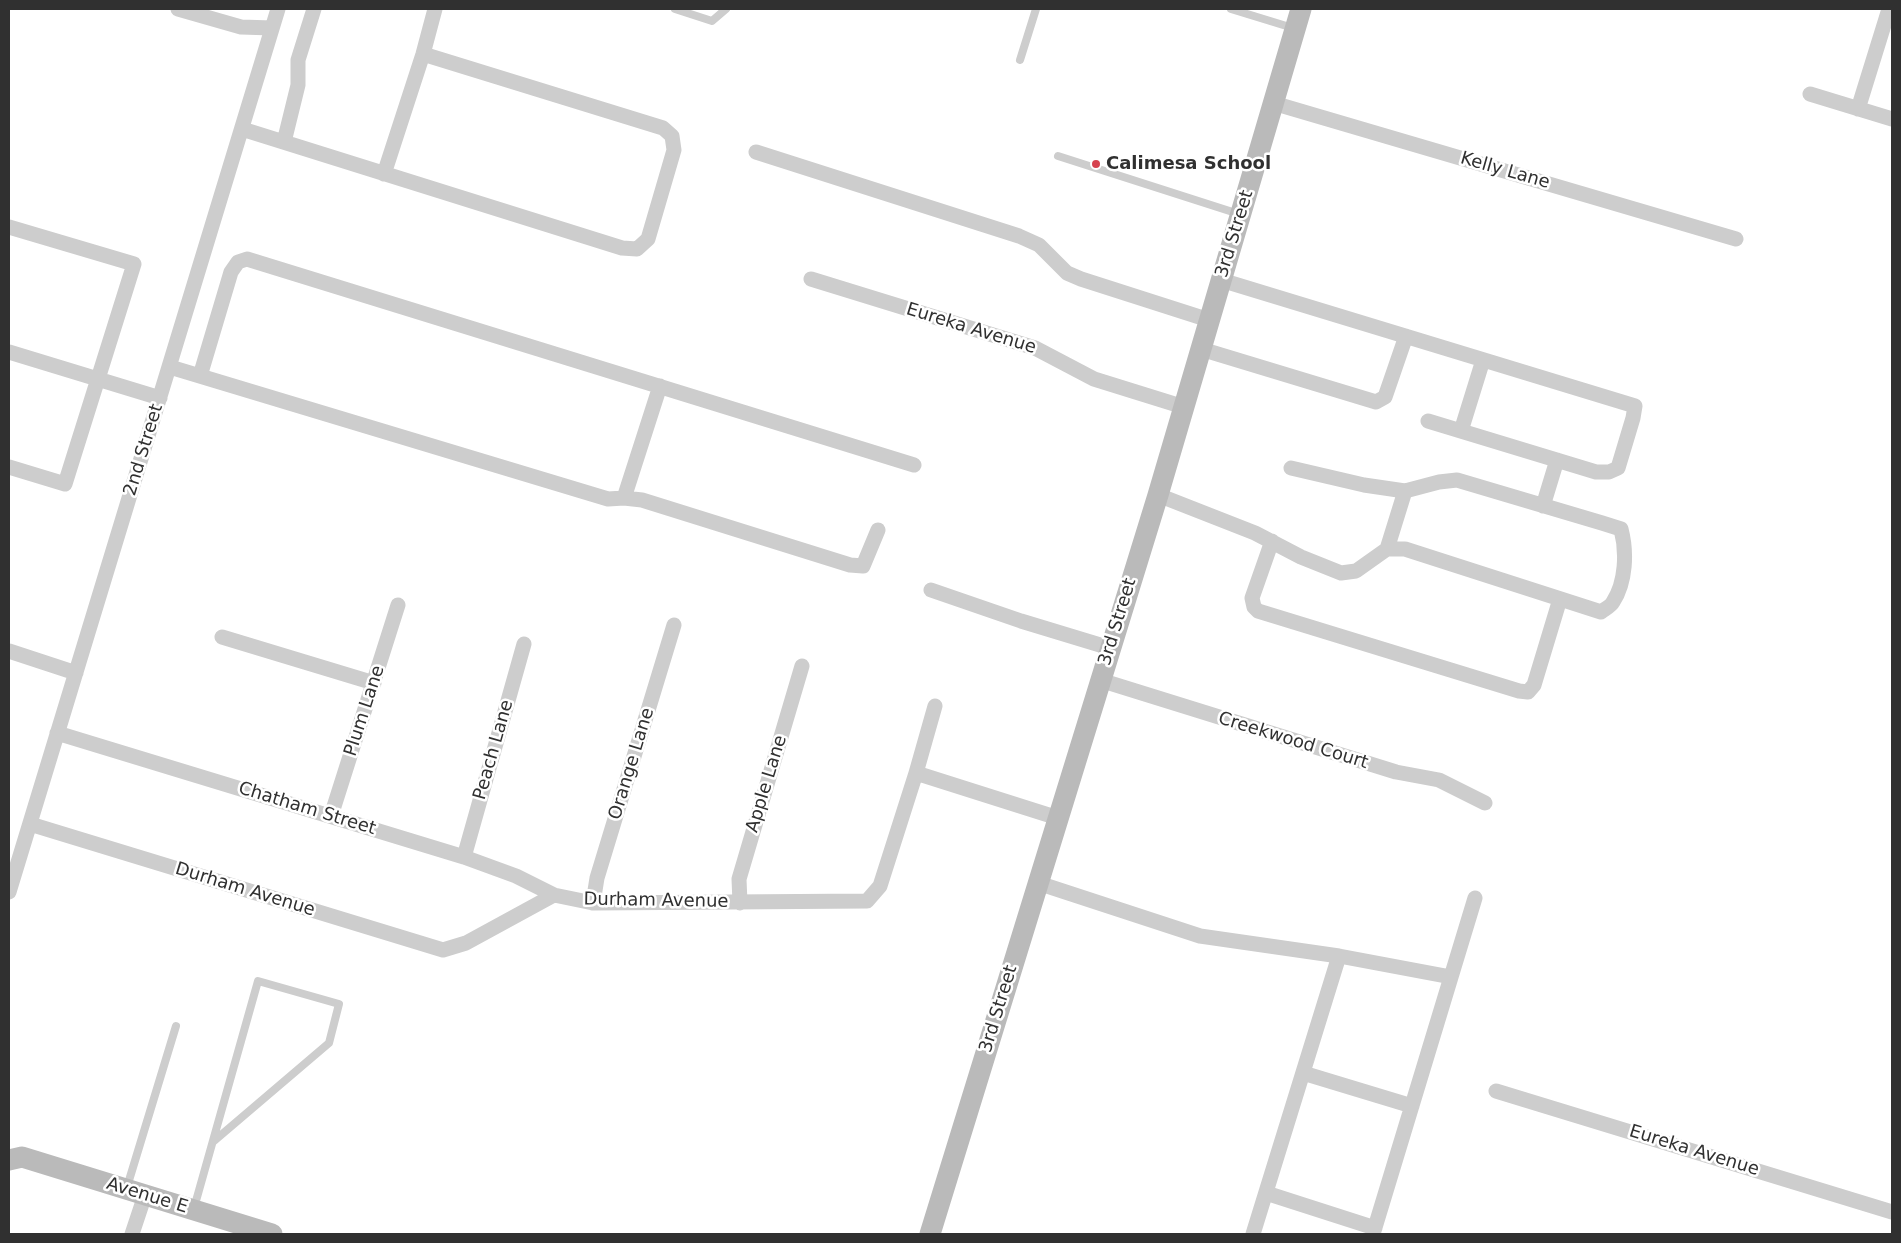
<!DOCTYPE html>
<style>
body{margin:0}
#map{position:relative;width:1901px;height:1243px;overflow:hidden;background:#fff;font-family:"DejaVu Sans",sans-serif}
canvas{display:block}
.frame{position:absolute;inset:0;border:10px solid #303030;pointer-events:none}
</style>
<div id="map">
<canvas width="1901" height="1243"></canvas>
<div class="frame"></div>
</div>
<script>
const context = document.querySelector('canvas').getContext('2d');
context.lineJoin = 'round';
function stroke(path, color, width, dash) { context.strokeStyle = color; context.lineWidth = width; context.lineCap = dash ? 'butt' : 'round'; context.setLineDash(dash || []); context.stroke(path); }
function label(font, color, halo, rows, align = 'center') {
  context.font = font + ' "DejaVu Sans",sans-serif'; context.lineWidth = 5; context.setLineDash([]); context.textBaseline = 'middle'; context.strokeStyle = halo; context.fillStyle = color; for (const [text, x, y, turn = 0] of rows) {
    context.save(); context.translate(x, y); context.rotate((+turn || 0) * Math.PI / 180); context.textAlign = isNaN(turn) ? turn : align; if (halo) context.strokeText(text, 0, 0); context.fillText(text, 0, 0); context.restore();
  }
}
const lane = new Path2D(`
 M675 9 712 21 726 9
 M1231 9 1293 28
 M1020 60 1036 9
 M1058 156 1239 214
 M127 1187 176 1026
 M194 1208 258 981 339 1004 329 1043 214 1141`);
const street = new Path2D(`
 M178 9 241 27 272 28
 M1810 94 1892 119
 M1273 103 1736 239
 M1858 109 1889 9
 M242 129 622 248 637 249 648 239 674 150 672 136 663 128 423 54
 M284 142 298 85V60L314 9
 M756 152 1019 236 1039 245 1067 273 1081 279 1209 320
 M384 174 423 54 435 9
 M9 227 134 264 65 484 9 467
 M811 279 1035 348 1094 379 1184 407
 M1221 280 1635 406 1633 418 1618 468 1609 472H1596L1428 421
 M1201 349 1376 402 1385 397 1406 336
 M9 352 160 398
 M170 367 608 499 624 498 642 500 850 565 863 566 878 530
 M200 376 231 272 238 262 247 259 914 465
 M1461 431 1483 360
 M1158 495 1255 533 1301 557 1341 573 1356 571 1387 549H1405L1601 612C1605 609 1611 606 1613 602 1626 582 1627 552 1621 529L1602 523 1457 480 1439 482 1405 491 1364 485 1291 468
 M624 498 660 386
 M1543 506 1557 460
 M1272 541 1252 598 1254 607 1258 611 1519 691 1528 692 1534 685 1560 599
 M1387 549 1405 491
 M931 590 1021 621 1110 648
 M222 637 374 683
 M9 651 76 673
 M1100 680 1396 772 1439 780 1485 803
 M57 733 464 857 516 876 554 895
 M916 773 1058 818
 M331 816 398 605
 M30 824 443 950 466 943 554 895 593 903 867 901 880 886 916 773 935 706
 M464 857 524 644
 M1038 883 1200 936 1339 956 1451 977
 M9 892 278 9
 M593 903 597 878 674 625
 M740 903 739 879 802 666
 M1303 1073 1412 1106
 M1496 1091 1892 1212
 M1266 1193 1375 1228
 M132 1234 145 1195
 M1253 1234 1339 956
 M1373 1234 1475 898`);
const secondary = new Path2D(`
 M9 1160 22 1157 272 1234
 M930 1234 1158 495 1301 9`);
const markers = [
 [1096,164,5,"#d6424f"]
];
const poiNames = [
 ["Calimesa School",1106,164]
];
const streetNames = [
 ["Kelly Lane",1505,171,16],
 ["3rd Street",1235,234,-73],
 ["Eureka Avenue",971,329,17],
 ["2nd Street",144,450,-73],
 ["3rd Street",1118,622,-73],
 ["Plum Lane",365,711,-72],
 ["Creekwood Court",1293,741,17],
 ["Peach Lane",494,750,-74],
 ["Orange Lane",632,764,-73],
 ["Apple Lane",767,784,-73],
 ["Chatham Street",307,809,17],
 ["Durham Avenue",245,890,17],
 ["Durham Avenue",656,901,1],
 ["3rd Street",999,1009,-73],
 ["Eureka Avenue",1694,1151,17],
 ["Avenue E",147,1196,17]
];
stroke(lane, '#cdcdcd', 8);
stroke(street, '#cdcdcd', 15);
stroke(secondary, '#bababa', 21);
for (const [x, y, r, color] of markers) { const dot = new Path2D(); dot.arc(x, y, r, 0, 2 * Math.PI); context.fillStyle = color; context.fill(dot); stroke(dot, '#fff', 2); }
label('bold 18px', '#303030', '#fff', poiNames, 'left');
label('18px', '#303030', '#fff', streetNames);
</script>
